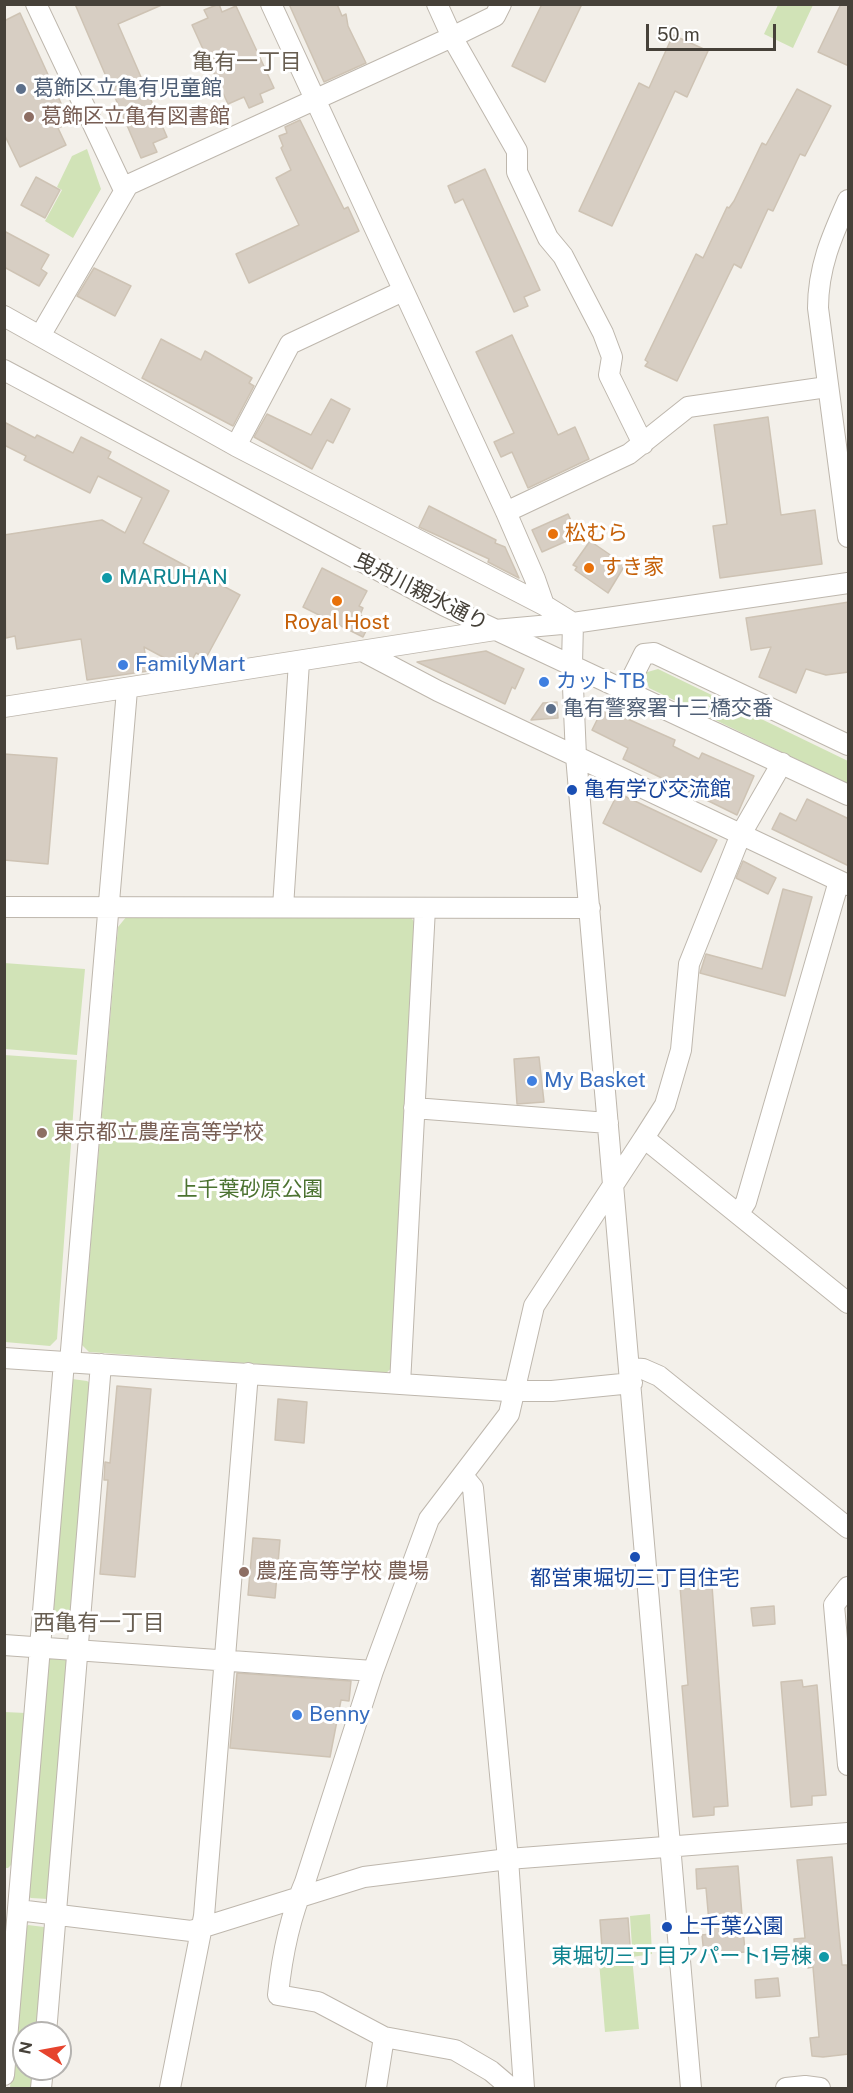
<!DOCTYPE html>
<meta charset="utf-8">
<style>
body{margin:0}
#map{position:relative;width:853px;height:2093px;overflow:hidden;background:#f3f0ea;font-family:"Public Sans",sans-serif}
canvas{display:block}
.frame{position:absolute;inset:0;border:6px solid #464139;pointer-events:none}
.north{position:absolute;left:12px;top:2021px;width:60px;height:60px;box-sizing:border-box;background:#fff;border:2px solid #b5b3b0;border-radius:50%;rotate:281deg;font-size:16px;font-weight:700;line-height:24px;text-align:center;color:#464139}
.north::after{content:'';display:block;margin:auto;width:21px;height:27px;background:#e6442e;clip-path:polygon(50% 0,100% 100%,50% 72%,0 100%)}
.scale{position:absolute;left:646px;top:24px;width:130px;height:27px;box-sizing:border-box;border:3px solid #464139;border-top:0;padding-left:8px;font-size:18px;line-height:21px;white-space:nowrap;color:#464139;-webkit-text-stroke:4px #fff;paint-order:stroke}
</style>
<div id="map">
<canvas width="853" height="2093"></canvas>
<div class="frame"></div>
<div class="north">N</div>
<div class="scale">50 m</div>
</div>
<script>
const context = document.querySelector('canvas').getContext('2d');
context.lineJoin = 'round';
function fillPath(path, color) { context.fillStyle = color; context.fill(path, 'evenodd'); }
function stroke(path, color, width, dash) { context.strokeStyle = color; context.lineWidth = width; context.lineCap = dash ? 'butt' : 'round'; context.setLineDash(dash || []); context.stroke(path); }
function label(font, color, halo, rows, align = 'center') {
  context.font = font + ' "Public Sans","Noto Sans JP",sans-serif'; context.lineWidth = 6; context.setLineDash([]); context.textBaseline = 'middle'; context.strokeStyle = halo; context.fillStyle = color; for (const [text, x, y, turn = 0] of rows) {
    context.save(); context.translate(x, y); context.rotate((+turn || 0) * Math.PI / 180); context.textAlign = isNaN(turn) ? turn : align; if (halo) context.strokeText(text, 0, 0); context.fillText(text, 0, 0); context.restore();
  }
}
const green = new Path2D(`
 M778 5H813L793 48 764 34Z
 M87 149 101 189 73 238 45 221 62 190 57 187 72 156Z
 M658 669 848 761V784L649 688 644 673Z
 M127 916 411 917 416 925 396 1364 386 1373 89 1352 82 1345 118 927Z
 M4 963 85 969 77 1055 5 1049Z
 M4 1055 77 1060 57 1339 50 1346 5 1342Z
 M72 1379 87 1381 93 1385 75 1614 49 1613Z
 M48 1658 66 1659 71 1665 48 1899 31 1898 25 1895Z
 M4 1712 26 1713 15 1861 8 1868H4Z
 M650 1914 652 1954 632 1957 639 2029 605 2032 598 1950 632 1947 630 1916Z
 M28 1925 44 1927 47 1931 38 2033H24V2069H35L34 2088H10L24 1930Z`);
const building = new Path2D(`
 M75 4H164L118 24 167 137 153 143 157 152 141 158Z
 M219 4 222 12 236 6 274 88 260 94 263 102 249 108 244 97 228 104 192 25 208 18 204 10Z
 M289 4H337L342 16 346 14 348 26 366 63 324 82Z
 M542 4H582L545 82 512 66Z
 M841 4H849V66L818 52Z
 M20 13 70 123 58 128 66 145 20 167 4 134V21Z
 M673 35 708 51 687 97 675 91 612 226 579 211 639 83 649 88Z
 M797 89 831 106 805 156 800 154 773 211 768 209 741 268 734 264 677 381 645 366 648 362 645 360 696 254 703 258 727 207 729 208 734 201 762 143 766 145Z
 M300 120 344 209 348 207 359 231 249 283 236 254 299 225 276 178 291 170 281 148 283 146 279 136 287 133 285 127Z
 M485 169 540 290 524 297 528 306 514 312 463 199 455 203 448 186Z
 M36 177 60 190 45 218 21 205Z
 M4 231 49 255 41 269 47 273 39 286 4 267Z
 M94 268 131 286 115 316 77 296Z
 M512 335 558 435 575 427 589 459 528 488 512 452 501 457 494 442 514 433 476 352Z
 M161 339 201 360 205 351 252 378 249 383 254 386 233 426 142 378Z
 M331 399 350 409 333 443 327 440 312 469 254 437 267 414 311 435Z
 M768 417 781 515 815 510 822 564 720 578 713 526 727 524 714 425Z
 M4 422 35 438 37 435 73 453 81 437 111 452 108 458 169 491 143 543 240 595 206 658 196 653 192 660 181 655 176 664 144 647 148 671 87 680 81 639 17 649 15 636 6 638 4 535 102 520 125 533 142 498 98 476 90 493 24 460 26 456 4 445Z
 M429 506 496 540 495 543 505 547 519 578 488 562 489 559 419 527Z
 M568 514 578 536 542 552 532 530Z
 M590 541 625 565 608 593 575 570 577 567 573 565Z
 M322 568 367 591 359 606 363 608 360 615 371 621 363 637 303 607Z
 M849 602V672L826 675 806 669 796 693 759 677 771 647 751 650 746 618Z
 M486 651 524 669 515 689 512 687 505 704 417 662Z
 M557 702 558 718 531 720 543 703Z
 M603 708 675 740 673 746 699 759 702 753 754 776 737 815 623 759 628 748 592 730Z
 M4 754 57 758 48 864 4 860Z
 M618 793 717 840 701 872 603 823Z
 M807 799 849 819V866L772 829 780 813 796 821Z
 M743 861 776 878 768 894 736 878Z
 M783 889 812 897 785 996 700 973 706 954 762 969Z
 M539 1057 544 1102 517 1104 514 1059Z
 M117 1386 151 1389 135 1577 100 1574 108 1480H104L105 1462 110 1463Z
 M278 1399 307 1402 304 1443 275 1440Z
 M253 1538 280 1540 275 1598 248 1595Z
 M711 1572 728 1806 714 1807V1815L693 1817 682 1686 688 1685 679 1574Z
 M774 1606 775 1624 753 1626 751 1608Z
 M237 1673 351 1681 349 1701 341 1700 330 1757 230 1748Z
 M802 1680 803 1687 817 1685 826 1795 812 1796V1805L791 1807 781 1682Z
 M832 1857 842 1965H847L849 1979V2054L823 2057 812 2056 810 2038 819 2037 813 1967 808 1968 806 1952 795 1954 794 1939 805 1938 797 1860Z
 M738 1866 745 1952 704 1955 702 1935 710 1934 706 1888 697 1889 696 1869Z
 M628 1918 630 1945 602 1947 600 1920Z
 M778 1978 780 1996 756 1998 755 1980Z`);
const minor = new Path2D(`
 M36 4 124 190
 M271 4 506 512 535 579 544 605 573 623 572 664 576 756 691 2088
 M437 4 452 37 517 151V172L548 238 563 256 603 333 612 357 609 375 643 444
 M848 200C832 236 818 267 818 308L848 537
 M4 316 236 446 544 605
 M40 336 128 185 452 37 495 16 501 4
 M4 370 445 606 848 795
 M236 446 290 344 403 291
 M506 512 629 454 688 407 827 387
 M364 652 438 691 848 885
 M626 690 644 654 654 653 848 745
 M4 707 495 630 573 623 848 583
 M4 907 590 908
 M283 907 299 662
 M414 1108 608 1123
 M644 1138 665 1105 681 1050 689 964 741 834 782 763
 M739 1213 746 1202 839 881
 M4 1358 507 1391H552L632 1383
 M70 1362 127 690
 M630 1368 643 1369 659 1376 848 1528
 M400 1384 425 908
 M463 1476 473 1488 508 1859 524 2088
 M848 1587 834 1605 848 1765
 M4 1645 373 1671
 M18 1910 191 1931 364 1877 508 1859 848 1833
 M46 2033 101 1364
 M4 2075 64 1362
 M41 2088 43 2069
 M170 2088 204 1916 248 1373
 M376 2088 384 2037
 M511 2088 491 2071 455 2050 384 2037 318 2002 278 1995C282 1955 289 1919 305 1882L373 1671 429 1519 509 1414 534 1306 644 1138 848 1303
 M786 2088 805 2086 820 2088`);
const markers = [
 [21,89,6,"#5c6f8a"],
 [29,117,6,"#8d6e63"],
 [553,534,6,"#e8710a"],
 [589,568,6,"#e8710a"],
 [107,578,6,"#0f9aa8"],
 [337,601,6,"#e8710a"],
 [123,665,6,"#3f7fe0"],
 [544,682,6,"#3f7fe0"],
 [551,709,6,"#5c6f8a"],
 [572,790,6,"#1a4fb4"],
 [532,1081,6,"#3f7fe0"],
 [42,1133,6,"#8d6e63"],
 [635,1557,6,"#1a4fb4"],
 [244,1572,6,"#8d6e63"],
 [297,1715,6,"#3f7fe0"],
 [667,1927,6,"#1a4fb4"],
 [824,1957,6,"#0f9aa8"]
];
const serviceNames = [
 ["葛飾区立亀有児童館",33,89],
 ["亀有警察署十三橋交番",563,709]
];
const educationNames = [
 ["葛飾区立亀有図書館",41,117],
 ["東京都立農産高等学校",54,1133],
 ["農産高等学校 農場",256,1572]
];
const foodNames = [
 ["松むら",565,534],
 ["すき家",601,568],
 ["Royal Host",337,623,"center"]
];
const cultureNames = [
 ["MARUHAN",119,578],
 ["東堀切三丁目アパート1号棟",812,1957,"right"]
];
const streetNames = [
 ["曳舟川親水通り",421,592,27]
];
const shopNames = [
 ["FamilyMart",135,665],
 ["カットTB",556,682],
 ["My Basket",544,1081],
 ["Benny",309,1715]
];
const transitNames = [
 ["亀有学び交流館",584,790],
 ["都営東堀切三丁目住宅",635,1579,"center"],
 ["上千葉公園",679,1927]
];
const parkNames = [
 ["上千葉砂原公園",250,1190]
];
const neighbourhoodNames = [
 ["亀有一丁目",247,62],
 ["西亀有一丁目",99,1623]
];
fillPath(green, '#d1e3b7');
fillPath(building, '#d7cec3');
stroke(building, '#cec3b4', 1.5);
stroke(minor, '#beb7ad', 22);
stroke(minor, '#fff', 20);
for (const [x, y, r, color] of markers) { const dot = new Path2D(); dot.arc(x, y, r, 0, 2 * Math.PI); context.fillStyle = color; context.fill(dot); stroke(dot, '#fff', 2); }
label('21px', '#4e5e75', '#fff', serviceNames, 'left');
label('21px', '#785e54', '#fff', educationNames, 'left');
label('21px', '#c56008', '#fff', foodNames, 'left');
label('21px', '#0d838f', '#fff', cultureNames, 'left');
label('21px', '#464139', '#fff', streetNames);
label('21px', '#366cbe', '#fff', shopNames, 'left');
label('21px', '#164399', '#fff', transitNames, 'left');
label('21px', '#4c7331', '#fff', parkNames);
label('22px', '#685e51', '#fff', neighbourhoodNames);
</script>
